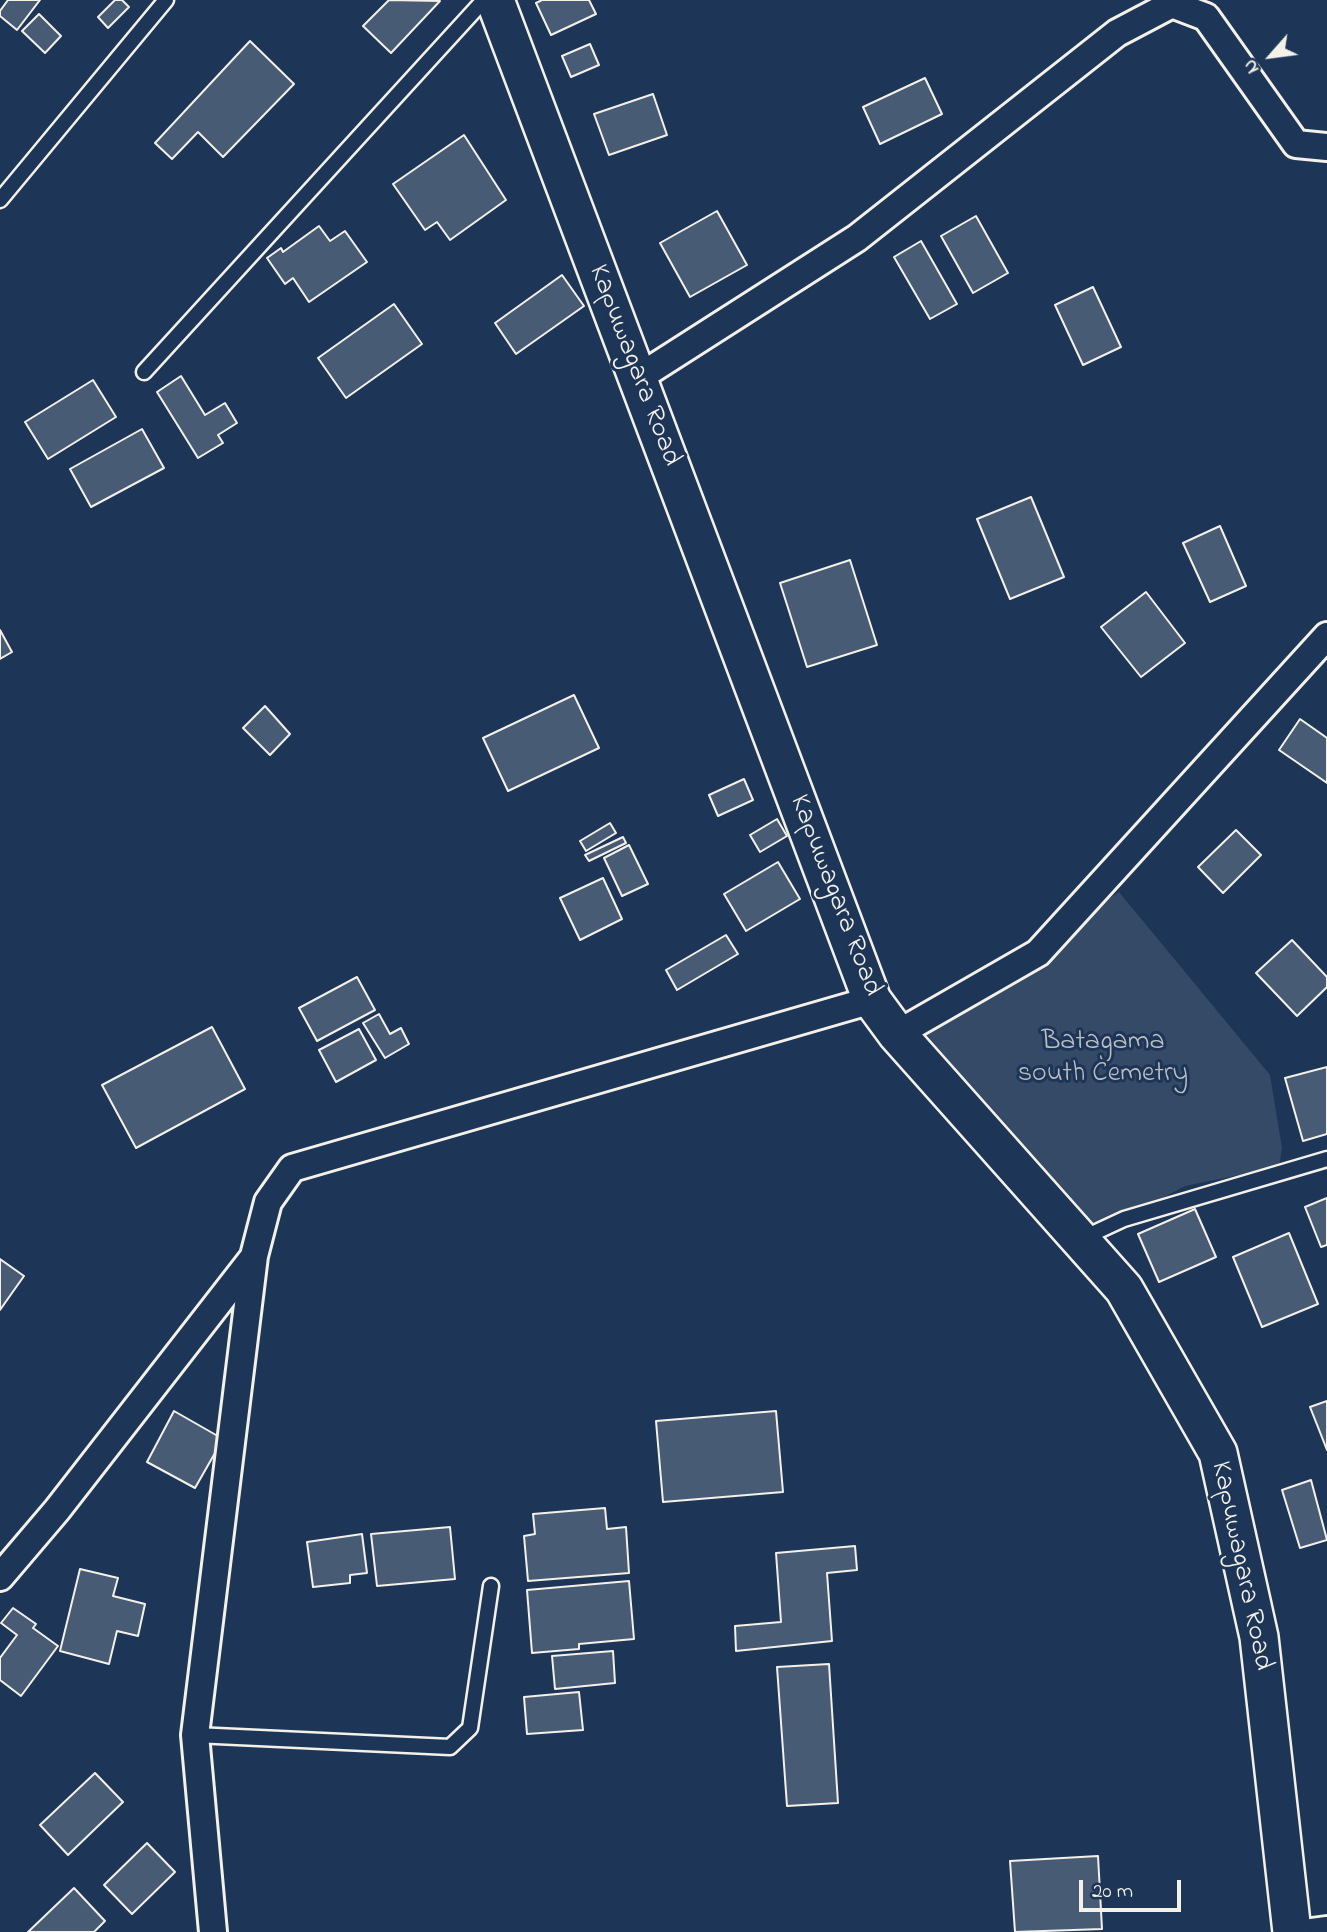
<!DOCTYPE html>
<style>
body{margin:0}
#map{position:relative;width:1327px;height:1932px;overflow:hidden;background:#1d3557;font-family:"Indie Flower",sans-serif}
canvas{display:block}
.north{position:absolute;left:1236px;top:21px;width:70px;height:70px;-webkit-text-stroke:5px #1d3557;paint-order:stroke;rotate:242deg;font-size:19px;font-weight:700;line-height:28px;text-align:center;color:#f4f1e8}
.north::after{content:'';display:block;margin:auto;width:24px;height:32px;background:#f4f1e8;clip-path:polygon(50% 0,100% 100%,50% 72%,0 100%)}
.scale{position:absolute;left:1079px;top:1880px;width:102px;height:32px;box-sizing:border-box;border:4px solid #f4f1e8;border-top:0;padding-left:9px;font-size:21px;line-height:24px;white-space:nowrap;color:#f4f1e8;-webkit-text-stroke:5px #1d3557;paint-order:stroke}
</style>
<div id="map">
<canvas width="1327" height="1932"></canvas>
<div class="north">N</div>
<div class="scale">20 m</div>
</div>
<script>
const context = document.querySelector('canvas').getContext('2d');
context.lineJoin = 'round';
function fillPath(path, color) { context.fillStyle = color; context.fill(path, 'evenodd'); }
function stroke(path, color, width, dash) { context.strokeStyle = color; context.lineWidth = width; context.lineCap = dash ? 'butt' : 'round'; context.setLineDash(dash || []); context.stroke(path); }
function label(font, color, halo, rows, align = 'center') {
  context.font = font + ' "Indie Flower",sans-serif'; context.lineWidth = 6; context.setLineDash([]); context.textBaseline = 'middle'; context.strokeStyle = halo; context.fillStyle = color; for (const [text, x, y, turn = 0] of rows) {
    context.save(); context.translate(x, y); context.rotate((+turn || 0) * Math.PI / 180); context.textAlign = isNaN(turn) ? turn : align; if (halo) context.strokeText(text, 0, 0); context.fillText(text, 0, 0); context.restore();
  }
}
const green = new Path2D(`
 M1119 892 1270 1075 1282 1148 1279 1167 1185 1186 1095 1234 919 1026Z`);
const building = new Path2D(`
 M8 0H40L17 30 0 16V11Z
 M115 0H122L129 7 108 28 98 17Z
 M389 0 440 1 391 53 363 26Z
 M542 0H589L596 14 551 35 536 3Z
 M39 14 61 36 45 53 22 31Z
 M250 41 294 84 223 157 198 132 172 159 155 143Z
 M590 44 599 65 571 77 562 56Z
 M925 78 942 114 880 144 863 107Z
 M653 94 667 135 609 155 594 114Z
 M464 135 506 200 450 240 437 222 425 230 393 184Z
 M717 211 747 265 690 297 660 243Z
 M976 216 1008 273 973 293 941 236Z
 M319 226 330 241 345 231 367 262 309 302 293 278 285 284 267 258 281 248 283 252Z
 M921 241 957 304 930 319 894 257Z
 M562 275 584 306 516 354 495 323Z
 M1093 287 1121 347 1083 365 1055 305Z
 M394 304 422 344 346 398 318 358Z
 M181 376 205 415 225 403 237 423 218 435 223 443 198 458 157 392Z
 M93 380 116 417 48 459 25 422Z
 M142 429 164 468 91 507 70 469Z
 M1031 497 1064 577 1010 599 977 519Z
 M1220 526 1246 586 1210 602 1183 543Z
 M850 560 877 645 807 667 780 583Z
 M1146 592 1185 643 1141 677 1101 627Z
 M0 630 12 652 0 659Z
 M574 695 599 748 508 791 483 738Z
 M265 706 290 734 270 755 243 728Z
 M1300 719 1327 738V783L1279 750Z
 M744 779 753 800 718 816 709 795Z
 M777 819 787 836 760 852 750 835Z
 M610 823 616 833 586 851 580 841Z
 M1236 830 1261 855 1223 893 1198 867Z
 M623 837 626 843 589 861 585 855Z
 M629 845 648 884 622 896 604 858Z
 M778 862 800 899 746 931 724 894Z
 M603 878 622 919 580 940 560 898Z
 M726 935 738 954 677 990 666 970Z
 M1292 940 1327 977V987L1297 1016 1256 973Z
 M357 977 375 1010 317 1041 299 1008Z
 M379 1014 390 1034 401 1028 409 1044 385 1058 363 1023Z
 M212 1027 245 1089 136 1148 102 1085Z
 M359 1029 376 1060 336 1082 319 1050Z
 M1327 1067V1134L1303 1141 1285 1078Z
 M1327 1198V1245L1321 1247 1305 1207Z
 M1195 1209 1216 1257 1159 1282 1138 1234Z
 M1289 1233 1318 1304 1262 1327 1233 1257Z
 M0 1259 24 1276 0 1310Z
 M1327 1401V1450L1310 1407Z
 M174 1411 223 1439 195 1488 147 1462Z
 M776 1411 783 1492 663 1502 656 1421Z
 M1311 1480 1327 1540 1300 1548 1282 1490Z
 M605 1508 607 1529 626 1527 629 1573 528 1581 524 1536 535 1534 533 1514Z
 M450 1527 455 1579 377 1586 371 1534Z
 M362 1534 367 1573 350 1575V1583L313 1587 307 1542Z
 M855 1546 857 1570 827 1573 832 1641 736 1651 735 1626 781 1622 776 1553Z
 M80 1569 118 1578 113 1596 145 1604 138 1636 117 1631 109 1664 60 1651Z
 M629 1581 634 1639 579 1644V1649L532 1653 527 1590Z
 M13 1608 36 1624 33 1628 58 1646 21 1696 0 1680V1658L17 1635 1 1623Z
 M613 1651 615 1683 555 1689 552 1656Z
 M829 1664 838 1803 787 1806 777 1667Z
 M579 1692 583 1730 527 1734 524 1697Z
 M95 1773 123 1802 68 1855 40 1825Z
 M147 1843 175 1872 132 1914 104 1885Z
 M1098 1856 1102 1929 1015 1932 1010 1861Z
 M74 1888 105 1921 94 1932H28Z`);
const lane = new Path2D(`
 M0 200 166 0
 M144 372 484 0
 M1081 1239 1124 1219 1327 1159
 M195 1735 450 1747 470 1728 491 1586`);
const street = new Path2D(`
 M638 378 857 238 1117 33 1172 4 1206 17 1296 144 1327 147
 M897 1034 1038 953 1327 636
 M0 1577 57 1510 253 1258
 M213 1932 195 1735 254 1256 268 1202 292 1168 872 1000
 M1312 1932 1327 1930`);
const secondary = new Path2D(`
 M495 0 872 1000 897 1034 1124 1289 1218 1453 1259 1637 1292 1932`);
const streetNames = [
 ["Kapuwagara Road",633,366,69],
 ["Kapuwagara Road",834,896,69],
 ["Kapuwagara Road",1240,1566,78]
];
const parkNames = [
 ["Batagama",1103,1043],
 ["south Cemetry",1103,1075]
];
fillPath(green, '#354a67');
fillPath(building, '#485b74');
stroke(building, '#f4f1e8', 2);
stroke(lane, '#f4f1e8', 19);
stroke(street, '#f4f1e8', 32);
stroke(secondary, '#f4f1e8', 42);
stroke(lane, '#1d3557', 14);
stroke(street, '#1d3557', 26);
stroke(secondary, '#1d3557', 37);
label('28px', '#f4f1e8', '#1d3557', streetNames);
label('28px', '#bbbfc1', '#1d3557', parkNames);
</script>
